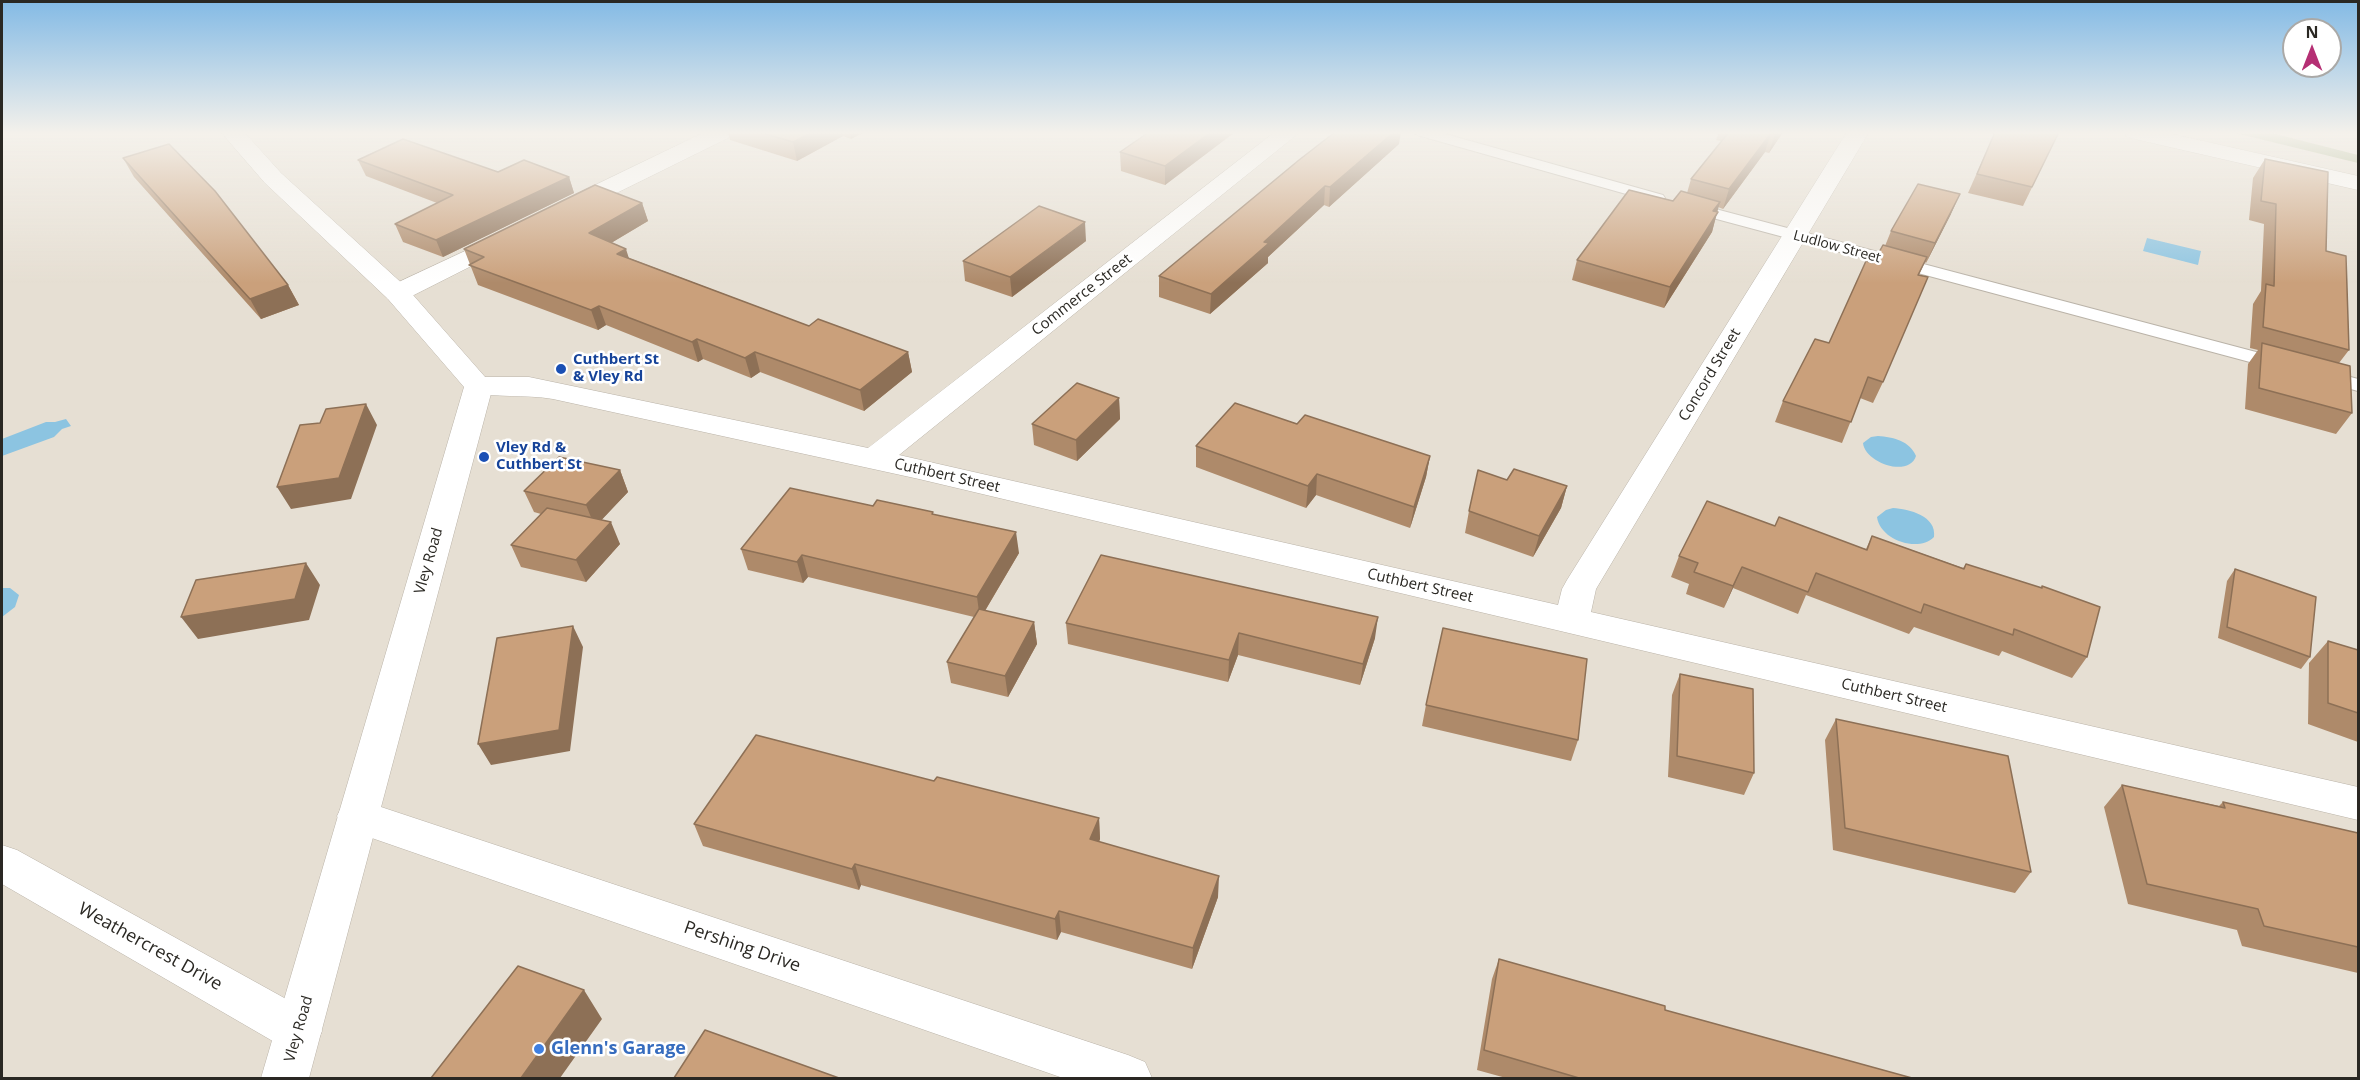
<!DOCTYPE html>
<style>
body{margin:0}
#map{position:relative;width:2360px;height:1080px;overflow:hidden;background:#e6dfd3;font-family:"Open Sans",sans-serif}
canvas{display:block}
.frame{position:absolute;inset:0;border:3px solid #2a2823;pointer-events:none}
.north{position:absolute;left:2282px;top:18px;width:60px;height:60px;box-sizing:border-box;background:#fff;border:2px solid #aaa9a7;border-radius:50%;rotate:0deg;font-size:16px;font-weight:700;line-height:24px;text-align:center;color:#2a2823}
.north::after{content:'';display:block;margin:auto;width:21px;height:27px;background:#b52f74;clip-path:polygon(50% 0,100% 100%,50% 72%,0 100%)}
</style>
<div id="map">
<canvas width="2360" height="1080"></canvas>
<div class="frame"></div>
<div class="north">N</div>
</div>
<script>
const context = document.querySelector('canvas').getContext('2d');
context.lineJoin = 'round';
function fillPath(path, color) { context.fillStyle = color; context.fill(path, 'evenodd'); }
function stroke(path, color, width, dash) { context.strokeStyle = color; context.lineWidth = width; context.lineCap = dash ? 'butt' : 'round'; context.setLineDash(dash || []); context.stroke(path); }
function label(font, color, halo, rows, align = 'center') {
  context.font = font + ' "Open Sans",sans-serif'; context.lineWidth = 5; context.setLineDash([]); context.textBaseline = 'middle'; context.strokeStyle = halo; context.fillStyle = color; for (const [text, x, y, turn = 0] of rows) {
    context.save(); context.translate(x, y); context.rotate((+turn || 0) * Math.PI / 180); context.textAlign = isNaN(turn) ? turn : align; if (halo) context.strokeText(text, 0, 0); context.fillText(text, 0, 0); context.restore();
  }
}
const forest = new Path2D(`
 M2231 132H2268L2358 155V163Z`);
const water = new Path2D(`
 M2147 238 2201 251 2198 265 2143 251Z
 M66 419 71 426 62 429 54 437 2 456V439L46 422H55Z
 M1878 436C1893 437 1910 441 1916 456 1909 478 1865 463 1863 443L1871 437Z
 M1893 508C1909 509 1937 516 1934 537 1918 553 1880 540 1877 517L1886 510Z
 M2 588H10L19 595 15 607 2 617Z`);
const service = new Path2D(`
 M1414 132H1438L1663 195 1665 198 1663 201H1651L1417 135Z
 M1689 202 2290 361 2293 365 2290 369H2276L1683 210 1681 207 1683 204Z
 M2321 369 2358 379V391L2314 379 2311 375 2314 371Z`);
const minor = new Path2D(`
 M705 132H733L730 137 574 214 565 216 556 214 553 209 556 204Z
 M1275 132H1300L899 455 1558 605 1562 589 1567 580 1847 132H1869L1596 589 1591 612 2358 787V820L919 479 553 399C525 394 494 398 469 392L465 386 469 380 479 377H529L868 448Z
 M2124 132H2163L2358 176V190L2135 139 2127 137Z
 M508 231 517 233 520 238 517 243 406 299 397 301 388 299 384 293 388 287Z
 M357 799 1128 1055 1145 1062 1152 1078H1063L343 828 337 816 343 804Z
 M2 845 17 850 315 1015 322 1031 315 1047 299 1053 283 1047 2 884Z`);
const tertiary = new Path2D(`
 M221 132H244L281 173 406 287 493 386 309 1078H261L464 387 388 299 265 183Z`);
const wall = new Path2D(`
 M728 132H864L851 139 843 136 797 161 730 140Z
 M1235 132 1165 185 1121 171 1120 152Z
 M1719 132H1783L1769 153 1765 152 1723 209 1718 207 1712 232 1664 308 1572 280 1577 260 1687 193 1691 179 1721 141 1716 140Z
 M1995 132H2059L2023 206 1968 193Z
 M1399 144 1329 207 1324 205 1268 257V263L1210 314 1159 297V276Z
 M123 158 288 285 299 305 261 319 134 177Z
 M2265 159 2326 251 2349 350 2339 363 2352 413 2336 434 2245 409 2248 364 2258 350 2250 348 2253 304 2261 291 2264 224 2249 220 2253 178Z
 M358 160 498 172 569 177 574 193 443 257 403 242 395 224 437 203 366 176Z
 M642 203 648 221 611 243 629 258 809 326 908 352 912 372 864 411 760 372 751 378 703 359 698 362 606 325 598 330 478 285 464 249Z
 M1951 214 1926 263 1925 262 1919 275 1883 382 1873 403 1860 398 1842 443 1775 422 1783 401 1829 343 1885 246 1891 231Z
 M1086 241 1012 297 965 281 963 261Z
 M1119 398 1120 419 1077 461 1034 445 1032 424Z
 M1297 424 1430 456 1426 477 1410 528 1316 495 1306 508 1196 467V446Z
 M620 470 628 492 601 520 620 544 586 582 521 567 511 545 541 514 534 512 524 491Z
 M1507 480 1567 486 1561 508 1533 557 1465 533 1469 511Z
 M873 506 933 514 1019 553 985 611 1034 622 1037 644 1008 697 951 683 947 662 974 617 808 577 803 583 748 570 741 549Z
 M1775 526 1866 549 1872 536 1963 568 1966 564 2041 588 2042 586 2087 657 2072 678 2002 651 1999 656 1914 627 1909 634 1806 595 1798 614 1733 588 1724 608 1686 594 1689 584 1671 577 1679 556Z
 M2235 569 2310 657 2301 669 2218 638 2227 581Z
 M1066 623 1375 638 1360 685 1238 655 1228 682 1068 644Z
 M2328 641 2358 650V742L2308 724 2309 663Z
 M1680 674 1754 773 1744 795 1668 777 1672 695Z
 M1426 705 1578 740 1571 761 1422 726Z
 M1836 719 2031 872 2015 893 1833 850 1825 740Z
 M2122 785 2219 806 2223 802 2358 833V973L2242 946 2237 930 2128 904 2104 807Z
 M1099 818 1100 839 1099 842 1218 897 1192 969 1061 932 1057 940 861 885 859 890 703 846 694 824Z
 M1499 959 1665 1010 1912 1078H1506L1477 1070 1492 979Z`);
const shadedWall = new Path2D(`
 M813 132H842L843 136 797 161 793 142Z
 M850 132H864L851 139Z
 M1211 132H1235L1165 185V166Z
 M1394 132H1401L1399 144 1329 207 1330 187Z
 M1776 132H1783L1769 153 1775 134Z
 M1771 133 1765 152 1723 209 1729 189Z
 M569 177 574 193 443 257 436 240Z
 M1325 186 1324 205 1268 257V263L1210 314 1211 294 1264 242Z
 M1960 194 1951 214 1926 263 1935 243Z
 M1720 202 1712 232 1664 308 1670 287 1713 211Z
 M642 203 648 221 596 252 589 233Z
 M1085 222 1086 241 1012 297 1010 277Z
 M626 249 632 268 617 254Z
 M288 285 299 305 261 319 250 299Z
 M599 306 606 325 598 330 591 310Z
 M697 339 703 359 698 362 692 342Z
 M755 352 760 372 751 378 745 358Z
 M908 352 912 372 864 411 860 390Z
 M1119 398 1120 419 1077 461 1076 440Z
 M366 404 377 425 351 499 291 509 277 487Z
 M1430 456 1426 477 1410 528 1414 507Z
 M620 470 628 492 595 527 586 505Z
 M1317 474 1316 495 1306 508 1308 486Z
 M1567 486 1561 508 1533 557 1539 536Z
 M611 522 620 544 586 582 576 560Z
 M1016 532 1019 553 980 619 977 597Z
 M802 555 808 577 803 583 797 562Z
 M306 563 320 585 309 620 198 639 181 617Z
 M1742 567 1733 588 1724 608 1733 586Z
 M1378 617 1375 638 1360 685 1363 664Z
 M1034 622 1037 644 1008 697 1005 676Z
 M573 626 583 647 570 751 491 765 478 744Z
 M1239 633 1238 655 1228 682 1229 660Z
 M1099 818 1100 839 1091 860 1090 839Z
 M855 864 861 885 859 890 852 869Z
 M1219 876 1218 897 1192 969 1193 948Z
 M1059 911 1061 932 1057 940 1055 919Z
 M584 990 602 1019 560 1078H521Z`);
const building = new Path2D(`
 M759 132H813L793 142Z
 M1149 132H1211L1165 166 1120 152Z
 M1335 132H1394L1330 187 1325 186 1264 242 1269 243 1211 294 1159 276 1299 160Z
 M1729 132H1776L1775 134 1771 133 1729 189 1691 179Z
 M1995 132H2059L2032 187 1977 174Z
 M403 139 498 172 524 160 569 177 436 240 395 224 453 195 358 160Z
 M169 144 215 191 288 285 250 299 123 158Z
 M2265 159 2328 172 2326 251 2346 256 2349 350 2263 327 2266 284 2274 286 2276 204 2261 201Z
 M1918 184 1960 194 1935 243 1891 231Z
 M595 185 642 203 589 233 626 249 617 254 809 326 818 319 908 352 860 390 755 352 745 358 697 339 692 342 599 306 591 310 469 265 484 257 464 249Z
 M1629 190 1673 201 1681 191 1720 202 1713 211 1718 212 1670 287 1577 260Z
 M1039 206 1085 222 1010 277 963 261Z
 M1883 245 1927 257 1918 275 1928 277 1883 382 1868 377 1851 422 1783 401 1815 339 1829 343 1866 261 1873 263Z
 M2262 343 2350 366 2352 413 2259 388Z
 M1077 383 1119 398 1076 440 1032 424Z
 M1235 403 1297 424 1305 415 1430 456 1414 507 1317 474 1308 486 1196 446Z
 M366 404 339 478 277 487 300 425 320 423 326 409Z
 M559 457 620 470 586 505 524 491Z
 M1514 469 1567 486 1539 536 1469 511 1478 470 1507 480Z
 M790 488 873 506 877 500 933 512 932 514 1016 532 977 597 802 555 797 562 741 549Z
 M1707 501 1775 526 1779 517 1867 550 1872 536 1964 569 1966 564 2042 588V586L2100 607 2087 657 2014 629 2013 635 1924 604 1921 613 1816 573 1808 592 1742 567 1733 586 1694 572 1698 563 1679 556Z
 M547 508 611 522 576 560 511 545Z
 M1101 555 1378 617 1363 664 1239 633 1229 660 1066 623Z
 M306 563 295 599 181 617 196 580Z
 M2235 569 2316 597 2310 657 2227 627Z
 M979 609 1034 622 1005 676 947 662Z
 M573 626 559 730 478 744 497 638Z
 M1443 628 1587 659 1578 740 1426 705Z
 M2328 641 2358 650V713L2328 703Z
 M1680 674 1753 689 1754 773 1677 756Z
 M1836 719 2008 756 2031 872 1845 828Z
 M756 735 934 781 937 777 1099 818 1090 839 1219 876 1193 948 1059 911 1055 919 855 864 852 869 694 824Z
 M2122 785 2225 808 2223 802 2358 833V947L2264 926 2258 909 2147 884Z
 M1499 959 1665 1006V1010L1912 1078H1579L1484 1050Z
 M518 966 584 990 521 1078H431Z
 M705 1030 839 1078H674Z`);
const markers = [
 [561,369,6,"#1a4fb4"],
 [484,457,6,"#1a4fb4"],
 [539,1049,6,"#3f7fe0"]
];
const farStreetnames = [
 ["Ludlow Street",1837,247,15]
];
const streetNames = [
 ["Commerce Street",1082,295,-38],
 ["Concord Street",1710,375,-59],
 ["Cuthbert Street",947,476,13],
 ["Vley Road",429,561,-74],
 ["Cuthbert Street",1420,586,13],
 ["Cuthbert Street",1894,696,13],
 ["Vley Road",299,1029,-74]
];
const transitNames = [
 ["Cuthbert St",573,360],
 ["& Vley Rd",573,377],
 ["Vley Rd &",496,448],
 ["Cuthbert St",496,465]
];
const nearStreetnames = [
 ["Weathercrest Drive",150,947,29],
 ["Pershing Drive",742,947,19]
];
const nearShopnames = [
 ["Glenn's Garage",551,1049]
];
fillPath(forest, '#96a776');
fillPath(water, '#8cc4e1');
stroke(service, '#bab3a8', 2);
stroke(minor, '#bab3a8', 1);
stroke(tertiary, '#bab3a8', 1);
fillPath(service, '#fff');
fillPath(minor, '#fff');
fillPath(tertiary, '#fff');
fillPath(wall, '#ae8a6a');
fillPath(shadedWall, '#8d7056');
fillPath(building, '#caa07b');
stroke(building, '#8d7056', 1.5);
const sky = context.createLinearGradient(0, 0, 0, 283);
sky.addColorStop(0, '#83bae5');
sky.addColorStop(0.47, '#f4f1eb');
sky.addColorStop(1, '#f4f1eb00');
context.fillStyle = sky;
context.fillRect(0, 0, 2360, 283);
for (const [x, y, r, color] of markers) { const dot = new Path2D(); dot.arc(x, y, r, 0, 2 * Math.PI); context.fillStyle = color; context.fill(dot); stroke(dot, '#fff', 2); }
label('14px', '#2a2823', '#fff', farStreetnames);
label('15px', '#2a2823', '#fff', streetNames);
label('bold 15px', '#164399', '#fff', transitNames, 'left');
label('18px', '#2a2823', '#fff', nearStreetnames);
label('bold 18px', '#366cbe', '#fff', nearShopnames, 'left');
</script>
